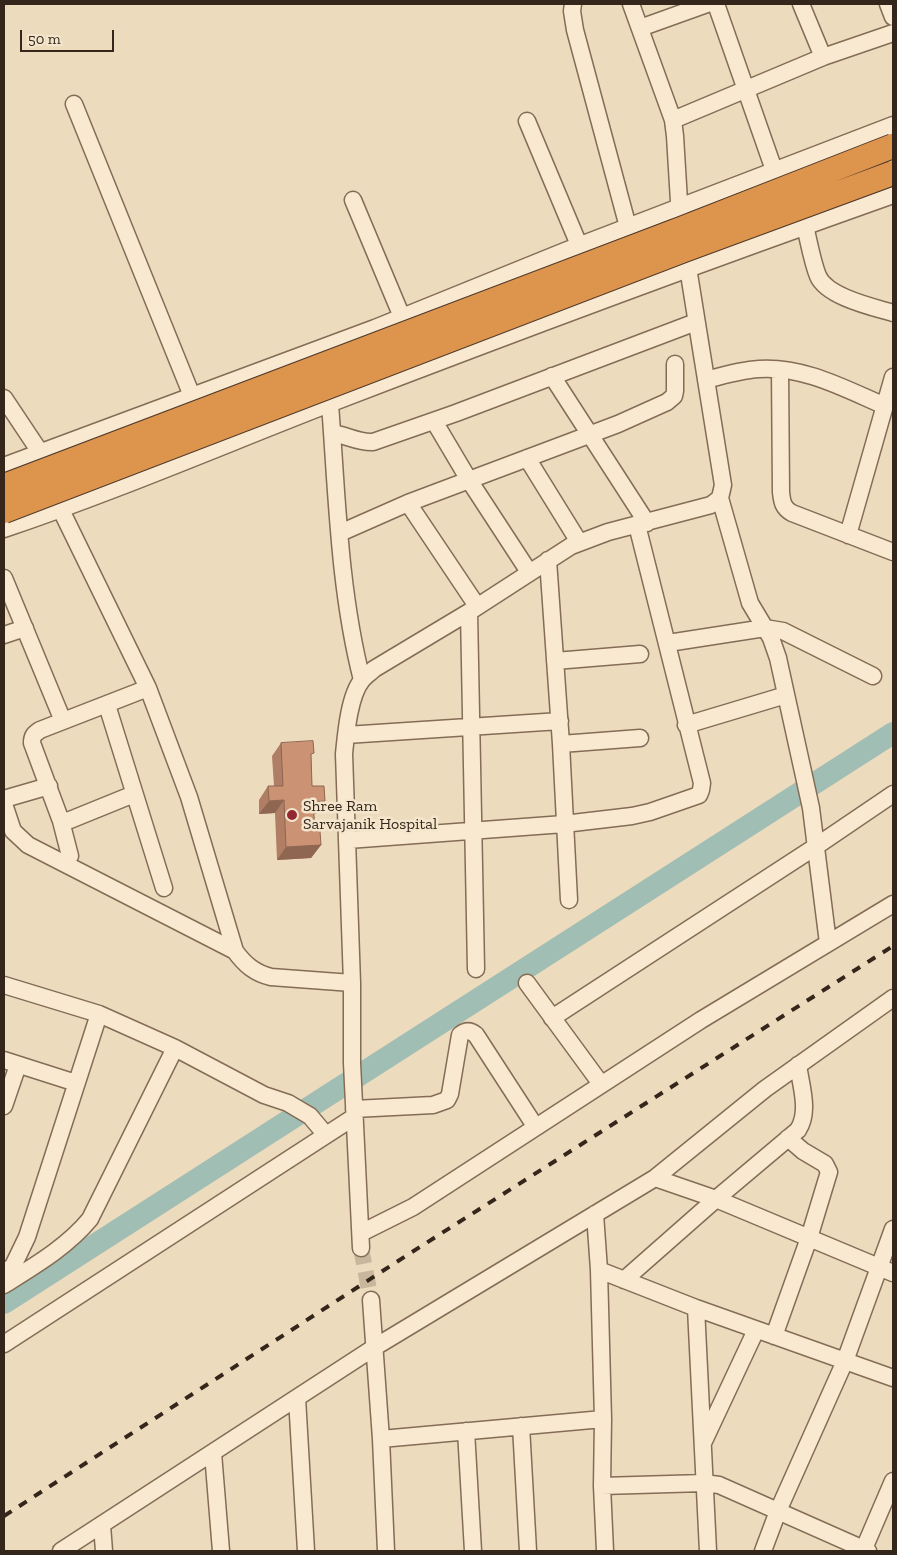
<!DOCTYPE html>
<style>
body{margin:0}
#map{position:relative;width:897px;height:1555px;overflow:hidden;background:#eddbbd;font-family:"Zilla Slab",serif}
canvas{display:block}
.frame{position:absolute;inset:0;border:5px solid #34261b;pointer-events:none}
.scale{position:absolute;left:20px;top:30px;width:94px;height:22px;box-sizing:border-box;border:2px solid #34261b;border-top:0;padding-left:6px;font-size:15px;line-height:18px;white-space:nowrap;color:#34261b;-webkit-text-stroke:4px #f4e6cd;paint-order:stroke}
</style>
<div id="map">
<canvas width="897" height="1555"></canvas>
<div class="frame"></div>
<div class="scale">50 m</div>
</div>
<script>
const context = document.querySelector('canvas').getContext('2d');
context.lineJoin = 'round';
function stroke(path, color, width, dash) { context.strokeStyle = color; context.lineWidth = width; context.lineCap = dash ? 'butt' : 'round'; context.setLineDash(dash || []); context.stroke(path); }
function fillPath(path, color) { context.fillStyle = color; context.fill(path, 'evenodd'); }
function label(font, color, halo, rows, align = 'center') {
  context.font = font + ' "Zilla Slab",serif'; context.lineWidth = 5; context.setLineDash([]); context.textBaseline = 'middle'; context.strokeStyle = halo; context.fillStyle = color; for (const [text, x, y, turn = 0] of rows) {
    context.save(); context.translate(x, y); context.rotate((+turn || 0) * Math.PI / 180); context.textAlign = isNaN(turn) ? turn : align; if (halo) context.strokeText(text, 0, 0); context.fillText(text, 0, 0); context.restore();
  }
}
const river = new Path2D(`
 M4 1303 893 733`);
const minorTunnel = new Path2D(`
 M361 1248 371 1300`);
const minor = new Path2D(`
 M573 4 572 11 575 30 628 227
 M716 4 774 170
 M801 4 823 57
 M888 4 893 17
 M640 28 707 4
 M74 104 192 396
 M673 120 823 57 893 33
 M527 121 579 245
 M353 200 402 317
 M805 226C809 242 812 261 818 276 827 297 873 307 893 313
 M780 370 781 492C782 502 783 508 792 513L893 552
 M552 376 647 523
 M706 380C724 375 741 370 759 369 804 366 845 389 885 406
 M4 398 40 452
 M330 404C337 496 339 590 362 680
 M434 421 469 480 529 572
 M332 433C346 435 359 443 373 442L456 413 696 322
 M527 458 579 542
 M4 466 375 328 565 251 893 125
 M720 498 750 603 771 638 778 658 811 808 828 943
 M408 503 477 606
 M61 510 148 688 189 797 235 951C245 965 255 973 271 977L352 983
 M4 529C114 492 221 446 329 404 516 332 704 262 893 195
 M340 533 408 503 618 424 667 402 674 396 675 391V364
 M848 535 893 377
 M548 560 561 744 569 900
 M4 578 63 721
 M469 612 476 969
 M4 635 25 628
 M668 643 765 628 783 631 873 676
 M555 661 640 654
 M107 705 164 888
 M686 725 786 695
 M346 735 560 721
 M561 744 640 738
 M134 794 70 820 61 821 32 743C32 736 34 734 40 730L148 688
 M4 799 49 786
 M4 804 13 831 28 845 235 951
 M61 821 70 856
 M348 840 564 824 632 816 650 812 699 795 701 790 702 783 637 525
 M527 983 601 1084
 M4 985 99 1014 175 1048 264 1095 288 1103 310 1116 326 1135
 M552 1018 815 847 893 794
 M4 1060 76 1083
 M4 1106 18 1065
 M354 1109 433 1105 447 1100 450 1094 460 1035C466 1030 470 1030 476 1035L535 1126
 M655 1178 716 1199 893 1273
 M595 1214 599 1270 603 1419 602 1486 605 1551
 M361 1233 413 1207 701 1020 893 904
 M361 1248 352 1063V983L344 754C346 734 349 696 362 680 365 676 370 673 374 669L469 612 571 546 608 532 711 505 720 498 723 485 680 218 675 136 673 120 631 4
 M599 1270 696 1308 893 1378
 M4 1273 13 1266 27 1237 99 1014
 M624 1280 716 1199 798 1130C810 1112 801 1086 798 1065
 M4 1285C34 1266 67 1247 90 1219L175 1048
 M371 1300 381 1439 386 1551
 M696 1308 708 1551
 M774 1336 809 1238 829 1172 825 1164 803 1151 788 1138
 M4 1344 354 1117
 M297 1398 306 1551
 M521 1426 528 1551
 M466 1431 473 1551
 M381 1439 603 1419
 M703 1443 756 1330
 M213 1453 221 1551
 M602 1486 704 1483 719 1485 868 1551
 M102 1525 104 1551
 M61 1551 375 1347 655 1178 765 1089 893 998
 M763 1551 778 1511 845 1361 893 1229
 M863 1551 893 1481`);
const rail = new Path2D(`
 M4 1516 412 1252 893 946`);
const highwayBridge = new Path2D(`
 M4 486 681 229 893 146
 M4 511 684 250 893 173`);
const wall = new Path2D(`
 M281 743 311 758 312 786 316 814H314L315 831 321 845 311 858 277 860 275 813 259 814V800L268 786H274L272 756Z`);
const shadedWall = new Path2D(`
 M284 800 275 813 259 814 269 801Z
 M325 801 316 814 304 815 313 802Z
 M321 845 311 858 277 860 286 847Z`);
const building = new Path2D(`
 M313 741 314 753 311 754 312 786H324L325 801 313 802 315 831H320L321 845 286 847 284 800 269 801 268 786H283L281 743Z`);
const markers = [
 [292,815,6,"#922830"]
];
const poiNames = [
 ["Shree Ram",303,806],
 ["Sarvajanik Hospital",303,824]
];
stroke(river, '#a1beb4', 22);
stroke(minorTunnel, '#c8b79d', 16, [16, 8]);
stroke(minor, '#846c57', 19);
stroke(minor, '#f8e9d0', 16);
stroke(rail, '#34261b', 4, [9, 9]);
stroke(highwayBridge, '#523b2c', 26, []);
stroke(highwayBridge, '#dd944d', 24);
fillPath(wall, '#af7e64');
fillPath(shadedWall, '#8e6651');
fillPath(building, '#cb9274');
stroke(building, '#8e6651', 1);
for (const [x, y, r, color] of markers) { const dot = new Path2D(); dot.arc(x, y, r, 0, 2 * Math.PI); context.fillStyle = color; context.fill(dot); stroke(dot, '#f4e6cd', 2); }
label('16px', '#34261b', '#f4e6cd', poiNames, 'left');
</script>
